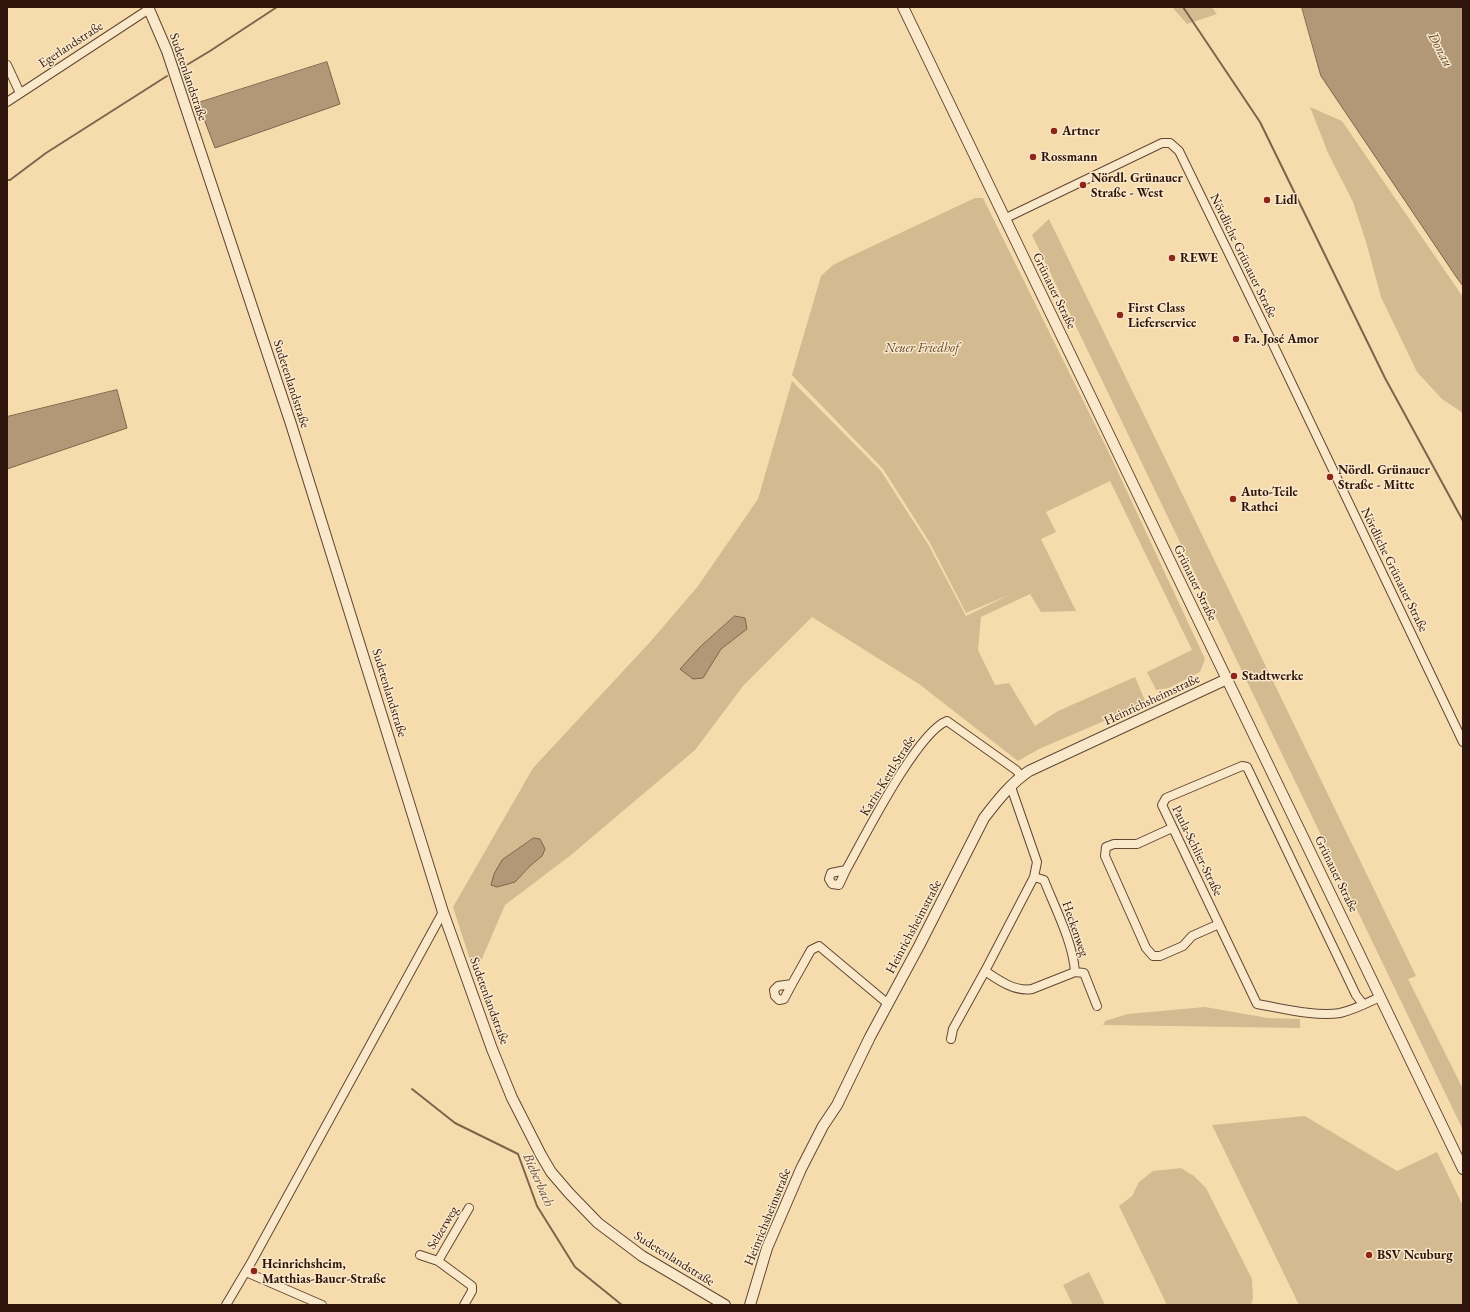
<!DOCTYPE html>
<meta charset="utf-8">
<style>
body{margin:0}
#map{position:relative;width:1470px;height:1312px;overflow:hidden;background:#f6dcad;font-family:"EB Garamond",serif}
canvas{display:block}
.frame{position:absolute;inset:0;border:8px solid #2f150b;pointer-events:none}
</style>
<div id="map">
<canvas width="1470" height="1312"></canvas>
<div class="frame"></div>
</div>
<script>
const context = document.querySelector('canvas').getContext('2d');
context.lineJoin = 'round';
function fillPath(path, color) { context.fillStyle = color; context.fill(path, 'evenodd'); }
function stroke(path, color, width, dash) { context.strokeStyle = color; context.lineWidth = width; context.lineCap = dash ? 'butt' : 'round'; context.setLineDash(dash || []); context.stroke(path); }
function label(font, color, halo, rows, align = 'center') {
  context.font = font + ' "EB Garamond",serif'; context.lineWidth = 3; context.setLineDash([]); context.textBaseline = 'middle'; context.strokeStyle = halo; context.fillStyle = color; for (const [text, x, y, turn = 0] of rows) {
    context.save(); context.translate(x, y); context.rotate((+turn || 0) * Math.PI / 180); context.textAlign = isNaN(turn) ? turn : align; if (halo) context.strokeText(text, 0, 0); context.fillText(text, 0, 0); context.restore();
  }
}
const green = new Path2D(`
 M1172 7H1212L1217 14 1187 24Z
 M1310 107 1342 121 1463 297V413L1442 399 1417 372 1381 297 1366 242 1353 202 1328 153Z
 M975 198H983L1111 457 1205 659 1200 672 1169 688 1156 690 1147 672 1192 650 1110 481 1046 512 1056 532 1041 539 1076 611 1041 612 1030 594 981 617 978 650 995 685 1009 683 1035 726 1058 711 1135 677 1146 703 1039 749 1018 761 919 684 812 617 743 686 695 750 571 855 505 905 475 975 453 907 533 768 650 642 698 586 758 499 792 381 881 471 928 544 966 616 1009 595 966 613 930 543 883 469 792 375 821 276 833 265 849 257ZM735 616 745 618 747 629 721 649 701 646ZM534 838 542 856 530 866 515 882 497 887 491 885 519 849Z
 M1049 219 1416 976 1408 979 1463 1089V1130L1032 235Z
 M1205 1007 1268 1018 1300 1019V1028L1103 1025 1105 1021 1128 1014Z
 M1305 1116 1397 1171 1437 1152 1463 1206V1305H1299L1212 1125Z
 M1181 1168 1194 1176 1206 1188 1252 1279 1253 1298 1251 1305H1167L1119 1206 1132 1196 1139 1182 1153 1171Z
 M1089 1272 1105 1305H1073L1063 1285Z`);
const water = new Path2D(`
 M1302 7H1463V286L1457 278 1321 76Z
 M327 62 340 104 215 148 198 103Z
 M117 390 127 428 7 469V417Z
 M735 616 745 618 747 629 721 649 703 678 693 679 680 669 701 646Z
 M534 838 540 839 545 849 542 856 530 866 515 882 497 887 491 885 494 874 502 860Z`);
const stream = new Path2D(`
 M1183 7 1260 122 1385 378 1463 521
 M180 69 210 51 277 7
 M7 180H10L46 153 167 76
 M412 1089 455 1123 518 1154 537 1206 575 1267 622 1305`);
const minor = new Path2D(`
 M7 65 20 93
 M7 102 149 9
 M1004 219 1162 143H1170L1179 151 1270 338 1463 742
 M1011 787 1037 862 1034 877 1044 880C1055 908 1073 942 1075 972L1032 989C1015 992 998 980 985 971L1034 877
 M1172 828 1137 844H1114L1106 847 1105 856 1146 948 1153 956H1160L1183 946 1192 936 1219 924
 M846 870 839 885 832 884 829 879 831 873 846 870C864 838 917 732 947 721L1016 770 1021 776
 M1075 972 1084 973 1097 1006
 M792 984 778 986 774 990 775 996 779 1000 784 999 792 984 811 950 819 946 887 1003
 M1363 1004 1356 995 1247 767 1242 766 1166 798 1162 805 1257 1004C1281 1008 1315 1017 1340 1013 1354 1010 1367 1003 1380 997
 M951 1039 953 1029 985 971
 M420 1255 438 1261
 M246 1272 322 1305
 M226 1305 252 1261 443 912
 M464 1305 472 1291V1286L438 1261 469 1208`);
const tertiary = new Path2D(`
 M148 7 167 51 291 424 443 912 492 1049 512 1098 541 1155 551 1172 569 1193 598 1223 642 1256 725 1305
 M903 7 1463 1169
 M750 1305 767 1248 801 1169 823 1126 837 1105 870 1037 919 946 984 818C997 801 1011 783 1029 771L1227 679`);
const markers = [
 [1054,131,4,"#8f2418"],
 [1033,157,4,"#8f2418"],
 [1083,185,4,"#8f2418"],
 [1267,200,4,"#8f2418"],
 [1172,258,4,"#8f2418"],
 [1120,315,4,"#8f2418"],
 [1236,339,4,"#8f2418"],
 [1330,477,4,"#8f2418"],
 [1233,499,4,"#8f2418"],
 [1234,676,4,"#8f2418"],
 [1369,1255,4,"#8f2418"],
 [254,1271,4,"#8f2418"]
];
const streetNames = [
 ["Egerlandstraße",71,45,-33],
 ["Sudetenlandstraße",188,77,71],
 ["Nördliche Grünauer Straße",1243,256,64],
 ["Grünauer Straße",1054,291,64],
 ["Sudetenlandstraße",291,384,72],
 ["Nördliche Grünauer Straße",1394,570,64],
 ["Grünauer Straße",1195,583,64],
 ["Sudetenlandstraße",389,693,73],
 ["Heinrichsheimstraße",1152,700,-25],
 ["Karin-Kettl-Straße",888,776,-58],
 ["Paula-Schlier-Straße",1197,851,64],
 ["Grünauer Straße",1336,874,64],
 ["Heinrichsheimstraße",914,927,-62],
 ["Heckenweg",1075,929,71],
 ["Sudetenlandstraße",489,1001,70],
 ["Heinrichsheimstraße",768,1217,-68],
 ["Selzerweg",443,1228,-59],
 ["Sudetenlandstraße",674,1259,32]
];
const poiNames = [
 ["Artner",1062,131],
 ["Rossmann",1041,157],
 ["Nördl. Grünauer",1091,178],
 ["Straße - West",1091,193],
 ["Lidl",1275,200],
 ["REWE",1180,258],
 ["First Class",1128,308],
 ["Lieferservice",1128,323],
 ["Fa. José Amor",1244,339],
 ["Nördl. Grünauer",1338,470],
 ["Straße - Mitte",1338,485],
 ["Auto-Teile",1241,492],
 ["Rathei",1241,507],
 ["Stadtwerke",1242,676],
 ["BSV Neuburg",1377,1255],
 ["Heinrichsheim,",262,1264],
 ["Matthias-Bauer-Straße",262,1279]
];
const parkNames = [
 ["Neuer Friedhof",922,348]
];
const waterNames = [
 ["Donau",1440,50,62],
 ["Bieberbach",538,1180,66]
];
fillPath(green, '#d4ba91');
fillPath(water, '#b29876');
stroke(water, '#7e644b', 1);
stroke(stream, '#7e644b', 2);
stroke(minor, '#614734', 10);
stroke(tertiary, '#614734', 12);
stroke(minor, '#f9e8ca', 8);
stroke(tertiary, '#f9e8ca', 10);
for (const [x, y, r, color] of markers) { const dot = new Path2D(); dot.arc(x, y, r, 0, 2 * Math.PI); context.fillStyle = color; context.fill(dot); stroke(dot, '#f9e8ca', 1.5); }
label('13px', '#2f150b', '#f9e8ca', streetNames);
label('bold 13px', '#2f150b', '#f9e8ca', poiNames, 'left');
label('italic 13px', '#614733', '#f9e8ca', parkNames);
label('italic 14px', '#634936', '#f9e8ca', waterNames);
</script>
